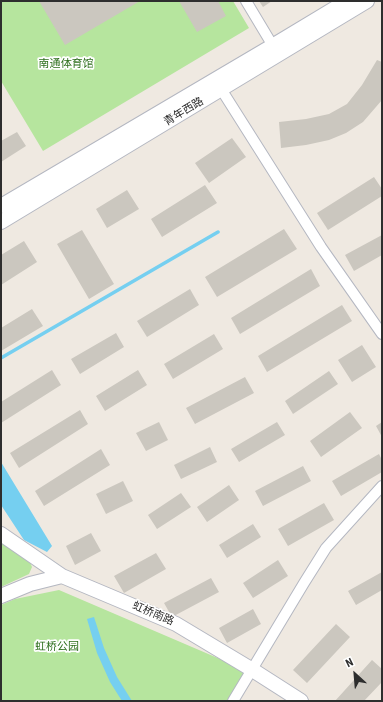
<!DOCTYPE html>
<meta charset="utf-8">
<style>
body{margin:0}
#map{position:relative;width:383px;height:702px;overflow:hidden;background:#efe9e1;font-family:"Roboto Condensed",sans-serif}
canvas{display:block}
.frame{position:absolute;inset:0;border:2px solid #2e2e2e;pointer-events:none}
.north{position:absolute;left:335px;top:654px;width:40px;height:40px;-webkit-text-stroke:3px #fff;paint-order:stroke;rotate:334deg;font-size:11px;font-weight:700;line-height:16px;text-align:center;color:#2e2e2e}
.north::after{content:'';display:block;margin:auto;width:14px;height:18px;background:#2e2e2e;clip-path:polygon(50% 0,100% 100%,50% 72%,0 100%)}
</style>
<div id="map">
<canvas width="383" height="702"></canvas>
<div class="frame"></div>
<div class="north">N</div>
</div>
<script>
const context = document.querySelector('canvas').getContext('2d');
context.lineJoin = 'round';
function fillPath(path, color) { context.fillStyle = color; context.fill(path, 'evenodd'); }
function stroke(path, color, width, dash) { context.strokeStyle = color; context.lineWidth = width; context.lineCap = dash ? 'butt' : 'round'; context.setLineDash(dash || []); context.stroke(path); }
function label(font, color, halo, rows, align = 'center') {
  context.font = font + ' "Roboto Condensed","Noto Sans SC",sans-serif'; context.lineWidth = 3.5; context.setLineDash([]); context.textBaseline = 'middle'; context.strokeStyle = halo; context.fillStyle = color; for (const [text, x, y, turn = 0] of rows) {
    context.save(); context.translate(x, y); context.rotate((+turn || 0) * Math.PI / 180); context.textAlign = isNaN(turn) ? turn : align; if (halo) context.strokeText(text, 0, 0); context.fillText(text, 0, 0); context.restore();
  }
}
const green = new Path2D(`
 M1 1H233L249 28 43 151 1 81Z
 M1 540 29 560 32 567 29 574 1 587Z
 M59 590 248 671 234 701H1V605L15 599Z`);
const water = new Path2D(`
 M1 462 52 546 47 552 24 540 1 505Z
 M94 617 104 648 117 677 132 701H122L110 682 97 653 87 619Z`);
const stream = new Path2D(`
 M1 358 218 232`);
const building = new Path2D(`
 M39 1H140L65 45Z
 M179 1H218L226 16 197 32Z
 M259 1H272L263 7Z
 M377 60 382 62V100L363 122 346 133 329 140 306 145 281 148 279 122 306 119 329 114 347 104 362 85Z
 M17 132 26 146 1 162V141Z
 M232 138 246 157 209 183 195 163Z
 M374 177 382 189V196L328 230 317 213Z
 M205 185 217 203 162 237 151 219Z
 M127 190 139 209 107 228 96 209Z
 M284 229 297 249 217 297 205 277Z
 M82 230 114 284 89 299 57 244Z
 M382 235V255L354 271 345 255Z
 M24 241 37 262 1 285V255Z
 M311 269 320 286 240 334 231 318Z
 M190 289 199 305 147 337 137 321Z
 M342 305 352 321 267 372 258 356Z
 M32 309 43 326 1 351V328Z
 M116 333 124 347 80 374 71 359Z
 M214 334 223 349 173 379 164 364Z
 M362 345 376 367 352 382 338 360Z
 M52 370 61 385 1 423V402Z
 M138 370 147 385 105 411 96 396Z
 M329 371 338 384 293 414 285 401Z
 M245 377 254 393 195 424 186 408Z
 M80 410 88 424 19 468 10 453Z
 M350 412 362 428 321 457 310 441Z
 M159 422 168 440 146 451 136 433Z
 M277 422 285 435 239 462 231 449Z
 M382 422V437L376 426Z
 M210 447 217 462 181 479 174 465Z
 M101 449 110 465 44 506 35 491Z
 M379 454 382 460V472L341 496 332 481Z
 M303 466 311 481 263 506 255 491Z
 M123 481 133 501 106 514 96 494Z
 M229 485 239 500 207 522 197 507Z
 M181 493 191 507 157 529 148 515Z
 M324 503 334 520 288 546 278 529Z
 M253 524 261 537 227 558 219 545Z
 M91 533 101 551 75 565 66 546Z
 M156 553 166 569 124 593 114 576Z
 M278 560 288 576 253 598 243 583Z
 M382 572V590L356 605 348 591Z
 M211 578 219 592 172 617 164 603Z
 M253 609 261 624 227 643 219 628Z
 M336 624 350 637 307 683 293 670Z
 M372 660 382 669V682L364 701H335Z`);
const street = new Path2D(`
 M246 1 276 51
 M221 89 321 247 382 334
 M233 701 304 583 326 548 382 486`);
const secondary = new Path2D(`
 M1 206 274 45 347 1
 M1 222 367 1
 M1 534 62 576 176 624 251 669 301 701
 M1 596 30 584 62 576`);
const parkNames = [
 ["南通体育馆",66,64],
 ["虹桥公园",57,647]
];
const streetNames = [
 ["青年西路",184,112,-31],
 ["虹桥南路",153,614,23]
];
fillPath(green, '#b6e59e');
fillPath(water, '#75cff0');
stroke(stream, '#75cff0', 3.5);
fillPath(building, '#cbc7bf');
stroke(street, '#b4b7c1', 12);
stroke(secondary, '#b4b7c1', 16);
stroke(street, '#fff', 10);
stroke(secondary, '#fff', 14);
label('11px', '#2c6e1b', '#fff', parkNames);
label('11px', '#2e2e2e', '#fff', streetNames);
</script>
